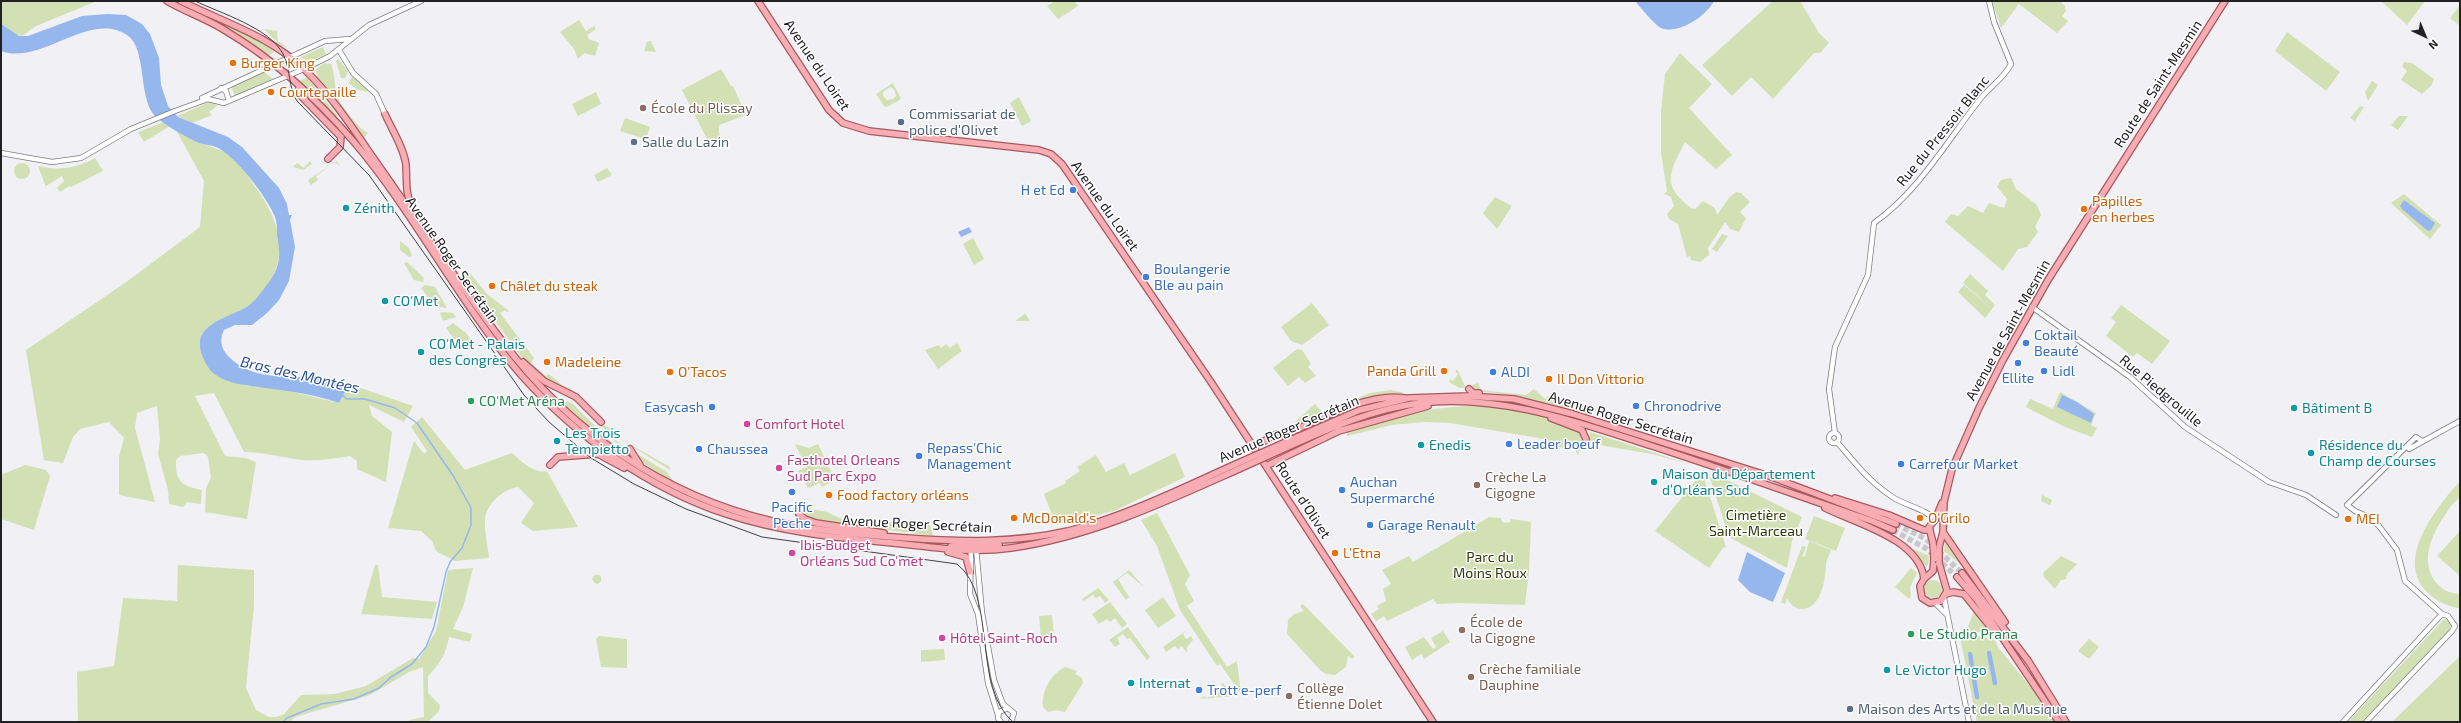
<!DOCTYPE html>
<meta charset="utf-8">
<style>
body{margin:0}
#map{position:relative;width:2461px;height:723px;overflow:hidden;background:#f0f0f5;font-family:"Exo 2",sans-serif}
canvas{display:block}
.frame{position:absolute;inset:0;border:2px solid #212123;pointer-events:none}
.north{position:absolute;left:2405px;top:16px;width:40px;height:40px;-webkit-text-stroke:3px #fff;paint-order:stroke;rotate:136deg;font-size:11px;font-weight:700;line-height:16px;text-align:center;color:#212123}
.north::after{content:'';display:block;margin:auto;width:14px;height:18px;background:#212123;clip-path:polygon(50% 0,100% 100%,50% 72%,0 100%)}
</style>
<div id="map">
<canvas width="2461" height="723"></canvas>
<div class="frame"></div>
<div class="north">N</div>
</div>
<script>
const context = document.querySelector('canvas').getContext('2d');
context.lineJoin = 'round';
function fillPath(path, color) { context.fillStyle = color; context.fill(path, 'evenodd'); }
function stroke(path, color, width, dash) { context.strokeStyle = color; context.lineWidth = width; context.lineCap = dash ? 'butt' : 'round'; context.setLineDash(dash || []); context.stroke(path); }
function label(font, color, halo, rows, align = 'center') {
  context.font = font + ' "Exo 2",sans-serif'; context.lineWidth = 3; context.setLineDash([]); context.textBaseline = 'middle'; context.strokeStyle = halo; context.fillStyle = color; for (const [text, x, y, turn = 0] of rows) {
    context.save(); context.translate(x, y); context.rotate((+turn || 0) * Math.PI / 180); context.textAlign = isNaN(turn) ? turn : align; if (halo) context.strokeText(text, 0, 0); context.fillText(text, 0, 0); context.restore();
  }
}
const green = new Path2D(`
 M1 1H97L36 26 22 36 14 34 1 24Z
 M1055 1H1074L1078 6 1058 19 1047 6Z
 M1773 1H1800L1819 33 1829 43 1820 53H1814L1773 99 1751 77 1732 96 1702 65Z
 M1992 1H2060L2065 6 2066 11 2062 16 2068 21 2057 33 2019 4 2001 28Z
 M2381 1H2425L2407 25Z
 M2460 5V26L2450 18Z
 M206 16 252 37 275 51 268 56Z
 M579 20 586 31 594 26 596 29 587 35 589 39 599 43 595 56 584 53 578 59 574 49 560 32Z
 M264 29 277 31 278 41 287 47 281 46Z
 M2287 32 2340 72 2326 91 2275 51Z
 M650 41H651L656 52 644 51 647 42Z
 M323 47 326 54 308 62 301 57Z
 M1680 53 1712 84 1689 108 1732 155 1716 169 1685 142C1670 172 1660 184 1691 208L1695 209 1703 201 1715 208 1717 215 1729 198 1736 192 1741 193 1750 202 1740 212 1746 218 1739 232 1730 229 1725 222 1708 248 1709 255 1700 262 1691 260 1690 256 1687 257 1678 224 1669 219 1667 214 1674 206 1671 197 1664 194 1667 191 1661 152V111L1665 74Z
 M338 59 348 71 345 78H341L336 61Z
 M2404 62 2412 63 2434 79 2431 86 2422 94 2401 80 2407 71 2402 66Z
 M325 63 331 64C335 74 334 84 337 95 339 104 359 129 368 133L364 138 317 77 316 69Z
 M721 69 731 86H733L746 115 719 125V133L722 141 711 147 682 90Z
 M264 72 273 79 235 96 231 86Z
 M307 77 338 116 335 118 298 82Z
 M352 77H355L369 91C362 92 353 89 349 82Z
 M2372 81 2378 85 2368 101 2365 92Z
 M893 83 901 99 887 107 884 106 876 94ZM890 87 894 89 896 96 893 99 887 100 883 96V92Z
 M596 92 601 104 578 116 572 104Z
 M1019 97 1031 121 1022 126 1010 103Z
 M212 101 217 106 209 112 212 115 192 123 177 116Z
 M2360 106 2364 107 2355 121 2350 118Z
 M2399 116H2408L2398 130 2391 125Z
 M625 118 650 127 646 139 620 131Z
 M164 122 170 126 144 142 138 132Z
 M175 128C182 133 190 139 198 142 211 148 223 149 234 158 242 165 248 177 254 185 284 226 293 267 251 304 237 317 217 319 202 334L242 385 281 389 339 403 349 384 413 406 404 422 369 405 372 416 392 432 386 482 357 469V461L350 456C332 459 312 462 294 459 277 456 261 452 244 452L214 393 195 396 225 456 246 458 256 462 247 519 205 512 206 488 211 478 208 457 204 453 180 456 176 460C175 482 182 486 202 490L201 504 187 502 183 507 169 504 168 490 158 454 160 439 157 406 137 413 135 428 155 502 119 495V457L124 438 109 422 80 429 73 437 63 463 44 460 26 350 125 283 200 227 204 181Z
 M95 158 103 171 71 187 69 186 60 192 57 188 64 181 62 176 46 186 47 190 38 166C57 171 78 168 95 158Z
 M310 161 312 164 303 170 293 167 297 163 304 168Z
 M337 161 340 166 335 162 316 176 318 180 311 185 308 180Z
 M14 171a8 8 0 1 1 16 0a8 8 0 1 1-16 0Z
 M607 168 612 175 598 182 594 175Z
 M2011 178 2016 189 2037 205 2041 215 2035 227 2038 232 2027 247 2018 249 2003 271 1945 222 1951 214 1958 216 1968 206 1983 213 1989 203 2004 208 2007 199 1997 187 2001 180Z
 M2404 194 2441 225 2430 239 2391 203Z
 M1495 197 1512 206 1497 229 1483 213Z
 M1722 234 1728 236 1717 252 1712 249Z
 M973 238 984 259 974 265 963 244Z
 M400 241 409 248 412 256 409 257 400 250Z
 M407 262 424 278 423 282 414 280 404 263Z
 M469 272 487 294 509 311 507 312 505 310 500 313 534 358 531 363 546 376 549 374 562 385 576 392 574 394 544 380 527 365 462 275Z
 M1970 274 1988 291 1985 295 1995 305 1992 309 1963 283Z
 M425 285 435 287 447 308C435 308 429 297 421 288Z
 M1964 285 1992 309 1985 318 1958 292Z
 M1312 303 1329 325 1302 345 1291 341 1281 327Z
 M2121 305 2170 341 2152 364 2137 353 2133 357 2106 336 2116 322 2111 318Z
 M443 312 453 313 456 317 443 321 440 313Z
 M1024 312 1030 321H1015L1025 314Z
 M453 323 466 333 472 341 469 345 454 339 446 328Z
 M957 343 962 351 938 369 925 350 939 345 941 348 946 344 950 348Z
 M1297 349 1302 350 1311 364 1308 367 1316 376 1305 383 1299 377 1288 386 1273 368Z
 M1457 369 1466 388H1459L1449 382 1450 379 1453 381 1458 374 1455 372Z
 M1478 383 1481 390 1526 395 1534 389 1545 399 1547 397 1553 402 1565 406 1571 405 1589 409 1591 412 1589 417 1502 394 1475 391 1470 386Z
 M1391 390 1405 393C1363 397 1323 416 1284 432L1315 404 1323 413 1370 393Z
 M2060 392 2096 413 2091 425 2097 428 2092 437 2065 427 2026 407 2030 399 2053 409Z
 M567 401 573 404 619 450 601 439 562 404Z
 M1471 406C1510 407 1546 414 1582 433L1583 437 1578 455 1575 450 1548 445 1544 439 1450 423 1423 422 1392 425 1347 436V432C1392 417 1423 408 1471 406Z
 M422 417 465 470 512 453C521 461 534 474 547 471L578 527 533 531 521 523 534 503 518 487C503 489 486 504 485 520 484 532 488 546 489 558L455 561 436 551 432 541 421 531 388 528 414 441 424 454 427 451 411 427Z
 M599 423 610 428 611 437 628 449 632 456 622 450Z
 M613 429 617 432 615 436 670 467V470L615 436Z
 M1590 432 1692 465 1652 454 1588 443Z
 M795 444 809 448 818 444 835 480 822 487 820 483 808 488 798 471 806 467Z
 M634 452 667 472 674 482 640 461Z
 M1175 453 1185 477 1114 511 1056 525 1044 494 1066 483 1065 481 1080 471 1077 467 1096 455 1106 472 1124 463 1130 475Z
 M25 465 46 470 50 476 34 530 1 519V475Z
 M1715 474 1802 517 1792 541 1787 568 1729 537 1710 478Z
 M1700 475H1703L1726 547 1723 548 1709 568 1655 531Z
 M2460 481C2460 485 2461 492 2460 496 2458 500 2454 502 2451 506 2437 526 2418 555 2434 580 2440 589 2450 594 2460 594V608H2458C2445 606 2435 600 2426 591 2395 558 2437 507 2460 481Z
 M2042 495 2052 500 2050 505 2041 501Z
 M812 506 811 509 827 512 850 523 851 520 860 524 867 522V525L888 527 889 522 922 524 929 522 933 536 809 519 803 512Z
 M1157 513 1190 575 1185 584 1194 601 1187 606 1227 667 1237 661 1241 694 1220 664 1217 666 1180 610 1157 546 1141 520Z
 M1814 516 1845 528 1836 551 1805 539Z
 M1489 517 1501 518 1502 522 1509 523 1511 519 1531 522 1529 572 1525 605 1460 603 1437 604 1433 599 1387 621 1384 616 1376 621 1371 614 1379 609 1377 606 1386 601 1383 589 1391 584 1382 570 1409 556 1413 562 1469 529H1474V526Z
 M2460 531V576L2437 556Z
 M1809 541 1831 550C1830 554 1826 561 1826 564 1826 578 1821 610 1801 609 1794 608 1790 604 1787 598L1785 604 1781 602 1802 546 1806 547 1802 557 1805 556Z
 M1945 541 1961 565 1944 551Z
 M1905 545 1929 556 1928 565 1926 566Z
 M2061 556 2077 564 2067 574 2066 579 2061 580 2055 589 2044 577 2043 573Z
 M178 565 254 570V605L246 688 256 710 269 717H277L284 714 301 695 335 694 366 686 413 658 419 659 436 631 448 570 473 568 463 607 453 629 472 634 470 642 449 637C446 654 440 664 428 676V693L440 705 439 711 428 722H409V720L424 717 423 667 409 672 370 695 295 717 290 722H78L77 672 114 666 123 598 177 601Z
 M375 565H378L382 597 437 602 432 619 361 614Z
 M1911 568 1917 573 1910 587 1911 596 1909 599 1895 587Z
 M1129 570 1144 587 1127 573 1118 579 1129 597 1126 600 1113 582Z
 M592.5 579a4.5 4.5 0 1 1 9 0a4.5 4.5 0 1 1-9 0Z
 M1924 589a9 9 0 1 1 18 0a9 9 0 1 1-18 0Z
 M1098 588 1109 600 1105 603 1100 596 1096 598 1093 595 1083 601 1082 599Z
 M1163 597 1176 616 1158 628 1145 610Z
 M1110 602 1127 624 1122 628 1115 618 1110 622 1107 619 1099 624 1092 614Z
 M1303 604 1355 657 1352 659 1348 656 1346 667 1335 675 1326 674 1321 671 1287 634 1288 620 1294 614 1304 611 1300 606Z
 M1974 611 1992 637 1979 632H1966Z
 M1052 615 1054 637 1041 639 1039 616Z
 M2444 619 2452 623 2449 630 2362 722H2348Z
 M1128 627 1150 657 1147 660 1130 638 1127 639 1123 634 1117 638 1120 644 1115 647 1109 640Z
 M1187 630 1183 634 1186 639 1191 636 1193 640 1187 647V653L1182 646 1178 649 1175 646 1166 652 1163 647Z
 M1443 631 1450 642 1424 659 1421 654 1412 660 1405 647 1424 637 1433 649 1436 647 1431 638Z
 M1959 632 1995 640 1998 647 2036 694 2054 722H1977Z
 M599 636 627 639V668L601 667 596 639Z
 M2089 639 2099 647 2089 659 2078 651Z
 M944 649 945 660 921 662V650Z
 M2460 656V722H2392Z
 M1065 667 1077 671 1075 674 1082 678 1083 683 1065 712 1056 710 1048 712 1043 707C1041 691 1051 674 1065 667Z
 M1223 683 1234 696 1200 699 1204 696 1207 698 1223 687 1221 684Z`);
const water = new Path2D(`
 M1635 1H1714C1706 16 1679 35 1661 28 1655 25 1640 7 1635 1Z
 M107 14 126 15 142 24 150 34 159 58 161 85 168 106 178 117 228 137 242 147 279 188 287 204 289 215H292L290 220 295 247 289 281 279 300 267 313 252 325H235L224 330C219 340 221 348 228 356 256 385 292 372 327 380 334 381 341 385 347 388L339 403C308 392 277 390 245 385 235 384 219 379 212 372 204 363 195 344 203 333 213 319 234 315 248 306 254 302 259 295 263 290 279 270 282 260 277 235 277 229 277 222 275 217 267 197 236 156 216 147 211 145 205 145 199 143 189 139 161 123 154 115 138 96 147 48 127 35 89 10 41 66 1 51V24L19 36H28L82 16Z
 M2404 200 2435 223 2431 230 2428 231 2402 209 2400 206Z
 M969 227 972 232 961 237 958 232Z
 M2062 395 2077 402 2094 414 2091 423 2057 407Z
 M1747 552 1785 573 1773 602 1750 592 1738 580Z`);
const stream = new Path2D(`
 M283 722 287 718 321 704 354 699 379 688 391 677 412 664 426 647 434 627 446 572 450 562 462 548 471 525V508L454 477 417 423 395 408 365 399H347L342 395`);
const canal = new Path2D(`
 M1989 653 1995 683
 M1970 654 1977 697`);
const majorTunnel = new Path2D(`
 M1896 524 1926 539 1962 573
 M1893 530 1927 549 1957 577`);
const minor = new Path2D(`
 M339 50 353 73 376 94 385 114
 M221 88 226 91 229 101
 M202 98 325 41 350 39
 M1 153 52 162 81 158 131 129 175 111 208 99 224 103 304 69 330 56 369 25 421 1
 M2032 307 2130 377 2185 427 2269 482 2306 495 2336 515
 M1835 433 1829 389 1835 347 1868 275 1874 223C1919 191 1947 141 1981 98 1990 87 2005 77 2011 64L1994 22 1989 1
 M1829 438a5 5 0 1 1 10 0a5 5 0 1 1-10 0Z
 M2422 441 2416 437 2347 505 2355 511 2369 517 2379 526 2397 550 2405 581 2442 614
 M1837 442C1855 463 1870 483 1894 498 1907 506 1926 509 1935 520
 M2409 449 2460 421
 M971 548 970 594 978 614 988 683 998 715
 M976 548 982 613 994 680 1003 704 1014 713 1011 722
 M1944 598 1969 722
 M1935 603 1946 614
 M1001 722 998 718 999 712 1008 708
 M2343 722 2442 614
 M2366 722 2452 631 2455 626 2448 616 2442 614`);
const major = new Path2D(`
 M167 1C186 12 207 19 226 31 273 59 318 100 354 142 416 215 459 303 522 376 577 437 648 488 726 514 780 532 837 538 893 543 933 547 971 554 1011 548 1091 537 1165 502 1239 469
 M181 1C223 22 270 36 305 70 331 95 352 127 372 156 416 218 457 282 503 342 569 430 664 496 772 521 816 531 862 535 907 538 961 542 1015 543 1068 531 1126 516 1182 488 1236 464
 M758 1 829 110 843 123 869 131 1039 150 1051 154 1062 164 1211 382 1433 722
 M299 88 302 97 341 137 340 147 328 159
 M385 114C392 130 404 148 406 165 407 181 405 193 412 208
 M523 362 544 381 576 397 601 422
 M1469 389 1473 393H1479
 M1551 418 1582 430 1586 439
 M1288 441 1360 410 1409 398 1468 396 1514 399 1573 414 1769 476 1896 524
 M1290 446C1332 427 1374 409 1420 403 1501 394 1577 422 1652 446 1726 470 1799 496 1872 521L1893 530
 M1253 447 1277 434 1285 435C1318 420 1368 392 1405 398
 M630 449 640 465
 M550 465 558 457 598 454 624 468
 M1266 466 1339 431 1428 406
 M1835 498 1889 515 1924 530H1930
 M1825 508C1855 523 1920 539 1924 579
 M799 514 805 519 816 523 884 533
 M1943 532 2005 622
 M1933 543 1929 527 1935 520 1942 503
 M951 546H967L973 541
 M1939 547 1943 532 1944 502 1952 469 1979 408 2003 360 2048 280 2225 1
 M971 550 975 545H999
 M948 552 966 557 970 572
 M1934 559 1933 571 1924 579 1920 586 1922 598 1930 603 1941 601 1947 591 1939 563
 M1962 573 2029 662 2066 722
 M1957 577 1977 600 2059 722
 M1946 594 1953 592 1964 594 1992 629`);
const tram = new Path2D(`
 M195 1C220 13 270 28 283 54 291 69 288 88 297 101L369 175 524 395 549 422 591 458 634 484 686 509 762 537 957 564C998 596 971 686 1013 722`);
const majorBridge = new Path2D(`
 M1236 464 1288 441
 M1239 469 1290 446
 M1933 543 1934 559
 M1939 547V563`);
const markers = [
 [233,63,4,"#e8710a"],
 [271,92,4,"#e8710a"],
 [643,108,4,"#8d6e63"],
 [901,122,4,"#5c6f8a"],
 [634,142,4,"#5c6f8a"],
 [1073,190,4,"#3f7fe0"],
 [346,208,4,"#0f9aa8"],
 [2084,209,4,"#e8710a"],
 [1146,277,4,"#3f7fe0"],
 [492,286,4,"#e8710a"],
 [385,301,4,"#0f9aa8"],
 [2026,343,4,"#3f7fe0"],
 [421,352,4,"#0f9aa8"],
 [547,362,4,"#e8710a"],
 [2018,363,4,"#3f7fe0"],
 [1444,371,4,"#e8710a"],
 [2044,371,4,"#3f7fe0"],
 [670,372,4,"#e8710a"],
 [1493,372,4,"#3f7fe0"],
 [1549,379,4,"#e8710a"],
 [471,401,4,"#2e9e5b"],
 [1636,406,4,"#3f7fe0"],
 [712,407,4,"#3f7fe0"],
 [2294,408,4,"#0f9aa8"],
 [747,424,4,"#d1479c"],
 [557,441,4,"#0f9aa8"],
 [1509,444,4,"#3f7fe0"],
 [1421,445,4,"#0f9aa8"],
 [699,449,4,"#3f7fe0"],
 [2311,453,4,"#0f9aa8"],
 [919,456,4,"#3f7fe0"],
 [1901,464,4,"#3f7fe0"],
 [779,468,4,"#d1479c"],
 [1654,482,4,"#0f9aa8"],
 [1477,485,4,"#8d6e63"],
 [1342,490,4,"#3f7fe0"],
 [792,492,4,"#3f7fe0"],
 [829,495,4,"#e8710a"],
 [1014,518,4,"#e8710a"],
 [1920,518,4,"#e8710a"],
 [2348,519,4,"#e8710a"],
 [1370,525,4,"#3f7fe0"],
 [792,553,4,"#d1479c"],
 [1335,553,4,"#e8710a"],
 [1462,630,4,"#8d6e63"],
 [1911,634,4,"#2e9e5b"],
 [942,638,4,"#d1479c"],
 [1887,670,4,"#0f9aa8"],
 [1471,677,4,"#8d6e63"],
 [1131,683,4,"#0f9aa8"],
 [1199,690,4,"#3f7fe0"],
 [1289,696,4,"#8d6e63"],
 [1850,709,4,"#5c6f8a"]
];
const foodNames = [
 ["Burger King",241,63],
 ["Courtepaille",279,92],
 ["Papilles",2092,201],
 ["en herbes",2092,217],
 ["Châlet du steak",500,286],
 ["Madeleine",555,362],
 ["Panda Grill",1436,371,"right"],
 ["O'Tacos",678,372],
 ["Il Don Vittorio",1557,379],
 ["Food factory orléans",837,495],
 ["McDonald's",1022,518],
 ["O'Grilo",1928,518],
 ["MEI",2356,519],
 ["L'Etna",1343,553]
];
const streetNames = [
 ["Avenue du Loiret",817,65,56],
 ["Route de Saint-Mesmin",2158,84,-57],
 ["Rue du Pressoir Blanc",1943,131,-51],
 ["Avenue du Loiret",1105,206,55],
 ["Avenue Roger Secrétain",452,260,55],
 ["Avenue de Saint-Mesmin",2008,330,-61],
 ["Rue Piedgrouille",2161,391,40],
 ["Avenue Roger Secrétain",1621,418,17],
 ["Avenue Roger Secrétain",1289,429,-23],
 ["Route d'Olivet",1303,500,57],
 ["Avenue Roger Secrétain",917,524,3]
];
const educationNames = [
 ["École du Plissay",651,108],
 ["Crèche La",1485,477],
 ["Cigogne",1485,493],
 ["École de",1470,622],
 ["la Cigogne",1470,638],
 ["Crèche familiale",1479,669],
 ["Dauphine",1479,685],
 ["Collège",1297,688],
 ["Étienne Dolet",1297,704]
];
const serviceNames = [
 ["Commissariat de",909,114],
 ["police d'Olivet",909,130],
 ["Salle du Lazin",642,142],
 ["Maison des Arts et de la Musique",1858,709]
];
const shopNames = [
 ["H et Ed",1065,190,"right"],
 ["Boulangerie",1154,269],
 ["Ble au pain",1154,285],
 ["Coktail",2034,335],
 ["Beauté",2034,351],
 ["Lidl",2052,371],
 ["ALDI",1501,372],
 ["Ellite",2018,378,"center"],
 ["Chronodrive",1644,406],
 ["Easycash",704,407,"right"],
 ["Leader boeuf",1517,444],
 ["Repass'Chic",927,448],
 ["Management",927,464],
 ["Chaussea",707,449],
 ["Carrefour Market",1909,464],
 ["Auchan",1350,482],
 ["Supermarché",1350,498],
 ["Pacific",792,507,"center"],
 ["Peche",792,523,"center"],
 ["Garage Renault",1378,525],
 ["Trott e-perf",1207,690]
];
const cultureNames = [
 ["Zénith",354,208],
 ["CO'Met",393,301],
 ["CO'Met - Palais",429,344],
 ["des Congrès",429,360],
 ["Bâtiment B",2302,408],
 ["Les Trois",565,433],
 ["Tempietto",565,449],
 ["Enedis",1429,445],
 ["Résidence du",2319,445],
 ["Champ de Courses",2319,461],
 ["Maison du Département",1662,474],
 ["d’Orléans Sud",1662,490],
 ["Le Victor Hugo",1895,670],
 ["Internat",1139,683]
];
const leisureNames = [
 ["CO'Met Aréna",479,401],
 ["Le Studio Prana",1919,634]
];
const hotelNames = [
 ["Comfort Hotel",755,424],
 ["Fasthotel Orleans",787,460],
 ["Sud Parc Expo",787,476],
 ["Ibis Budget",800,545],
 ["Orléans Sud Co'met",800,561],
 ["Hôtel Saint-Roch",950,638]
];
const parkNames = [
 ["Cimetière",1756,515],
 ["Saint-Marceau",1756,531],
 ["Parc du",1490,557],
 ["Moins Roux",1490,573]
];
const waterNames = [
 ["Bras des Montées",300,375,13]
];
fillPath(green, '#d3e0b4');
fillPath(water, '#96b7ed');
stroke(stream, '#96b7ed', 1.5);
stroke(canal, '#96b7ed', 4.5);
stroke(majorTunnel, '#c7c7cb', 5.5, [5.5, 3]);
stroke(minor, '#7c7d81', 6);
stroke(major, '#a8595f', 8);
stroke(minor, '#fff', 4.5);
stroke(major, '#f7adb3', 5.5);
stroke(tram, '#414143', 1);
stroke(majorBridge, '#a8595f', 8, []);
stroke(majorBridge, '#f7adb3', 5.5);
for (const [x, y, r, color] of markers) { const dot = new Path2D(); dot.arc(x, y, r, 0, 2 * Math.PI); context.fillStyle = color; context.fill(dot); stroke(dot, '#fff', 1.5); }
label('14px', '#c56008', '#fff', foodNames, 'left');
label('14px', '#212123', '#fff', streetNames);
label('14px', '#785e54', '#fff', educationNames, 'left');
label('14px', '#4e5e75', '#fff', serviceNames, 'left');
label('14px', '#366cbe', '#fff', shopNames, 'left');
label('14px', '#0d838f', '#fff', cultureNames, 'left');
label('14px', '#27864d', '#fff', leisureNames, 'left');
label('14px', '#b23c85', '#fff', hotelNames, 'left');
label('14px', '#2e3808', '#fff', parkNames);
label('italic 15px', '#2b5192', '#fff', waterNames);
</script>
